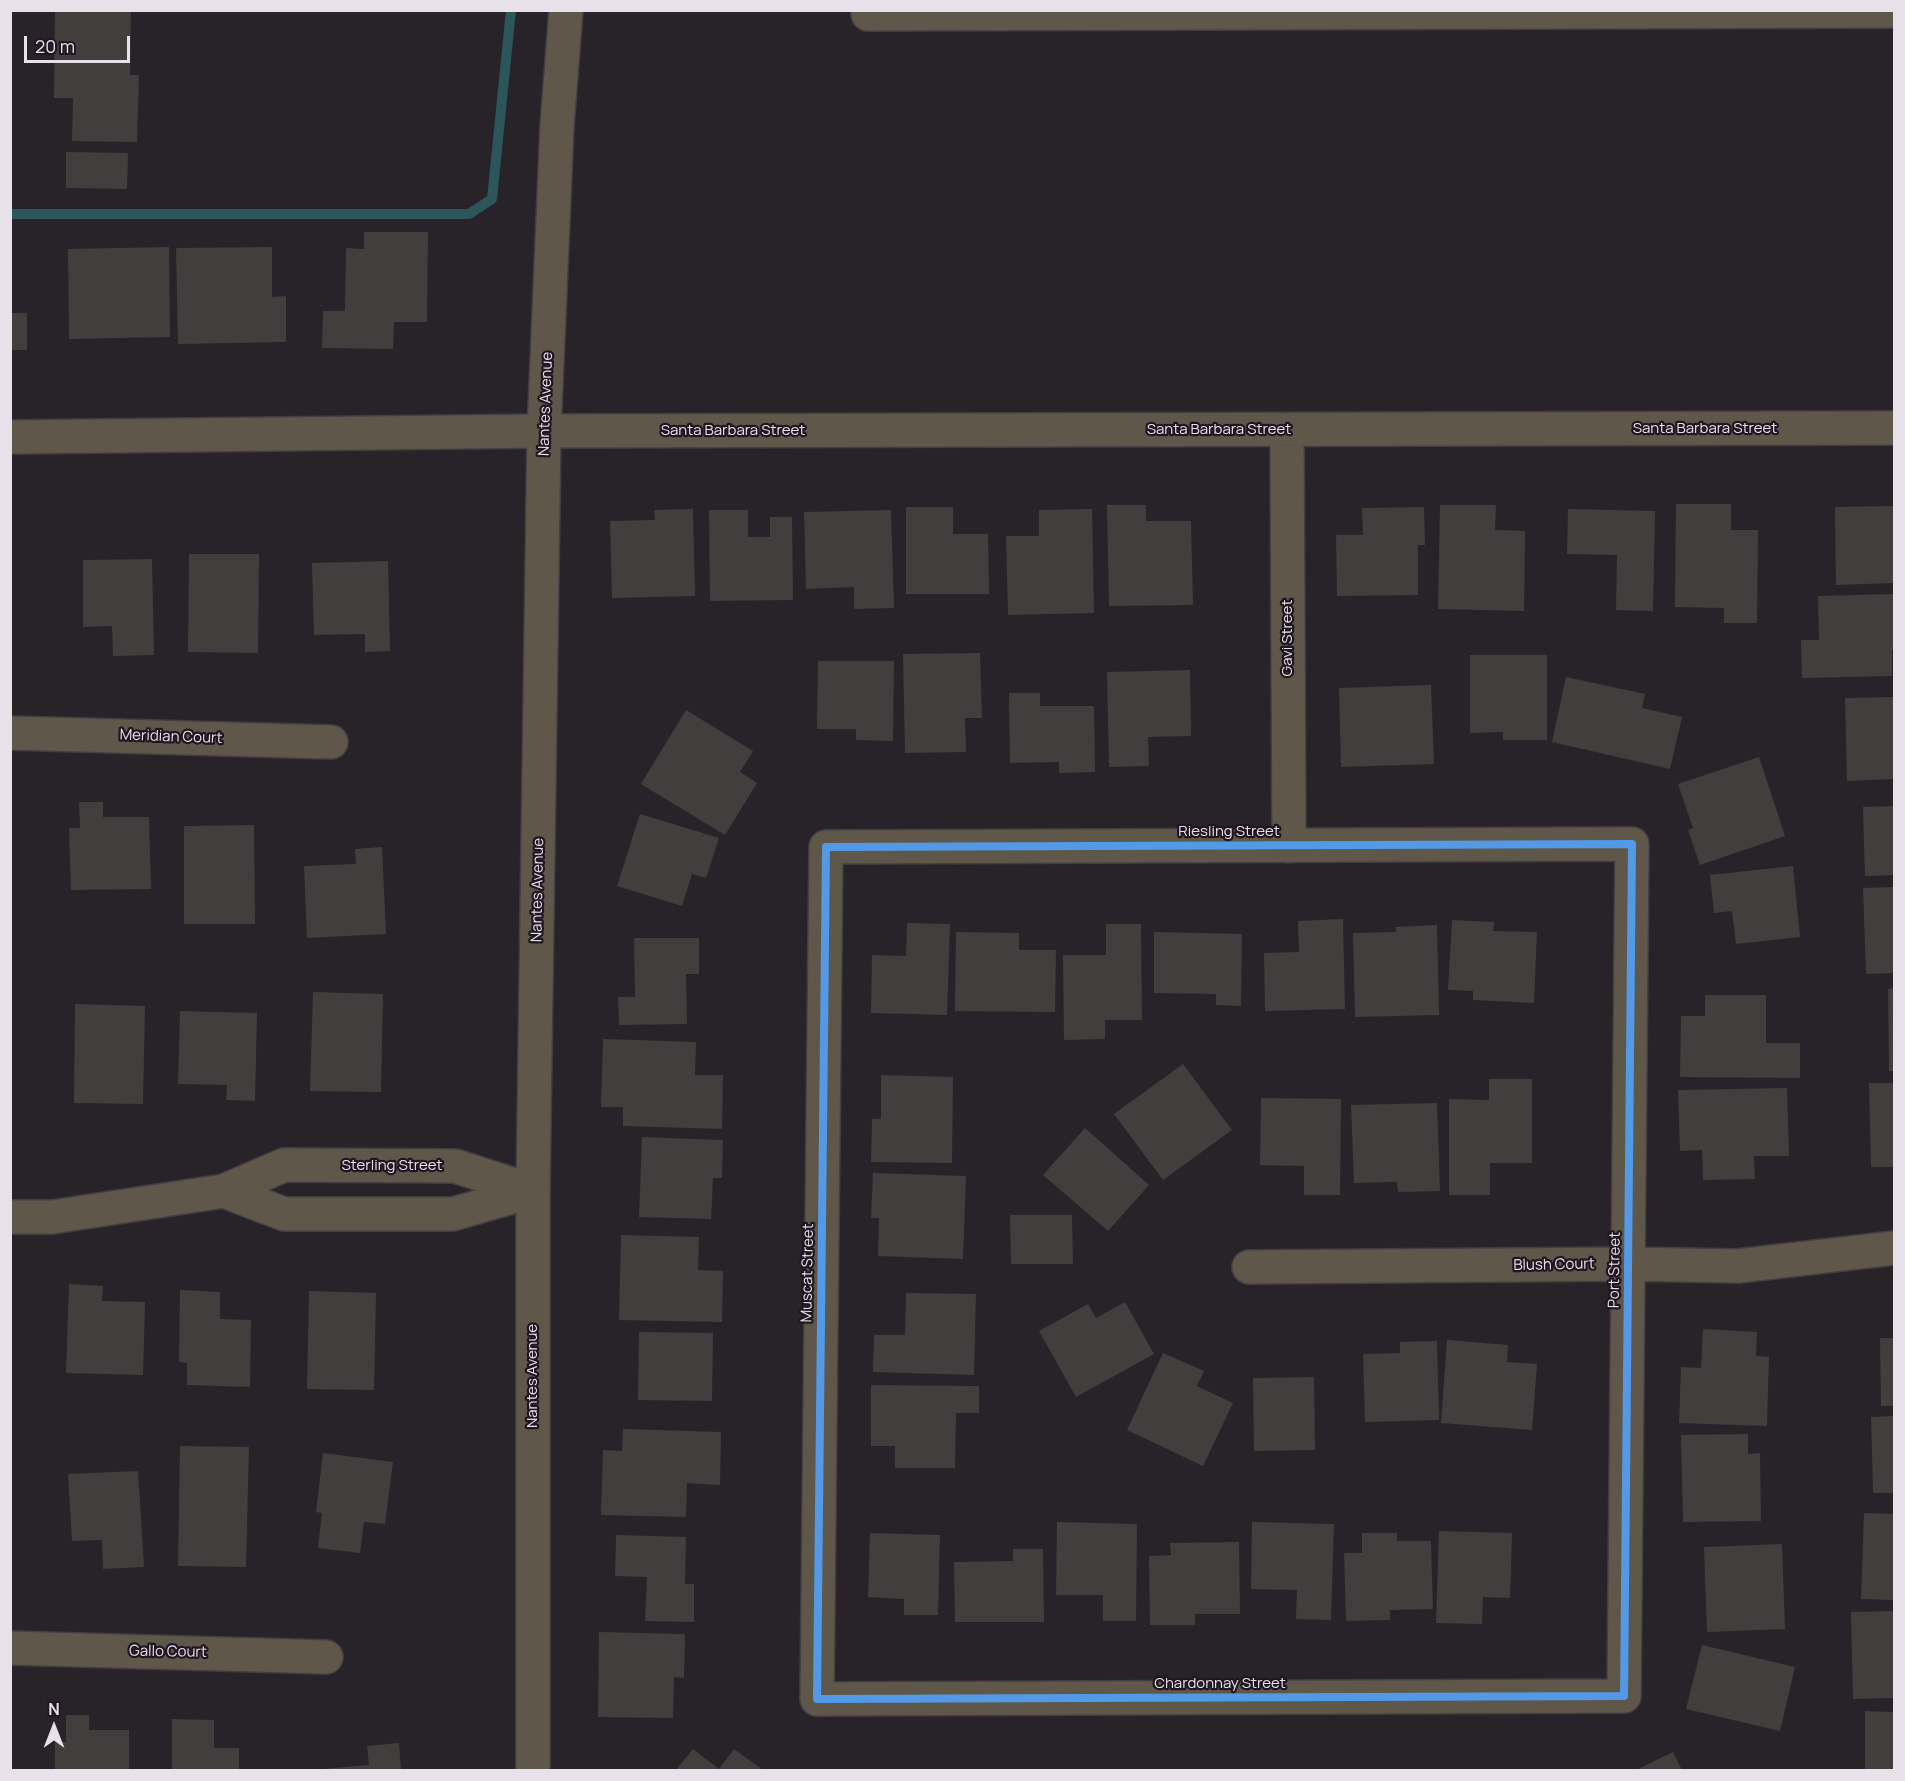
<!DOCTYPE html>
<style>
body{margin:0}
#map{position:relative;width:1905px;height:1781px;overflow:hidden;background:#282329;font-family:Manrope,sans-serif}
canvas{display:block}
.frame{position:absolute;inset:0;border:12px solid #e8e1e9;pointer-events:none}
.north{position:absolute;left:24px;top:1697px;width:60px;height:60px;-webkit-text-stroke:4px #201622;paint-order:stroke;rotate:0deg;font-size:16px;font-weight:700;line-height:24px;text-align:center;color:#e8e1e9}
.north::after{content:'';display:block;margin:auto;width:21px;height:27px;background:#e8e1e9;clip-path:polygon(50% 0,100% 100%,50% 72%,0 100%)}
.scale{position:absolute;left:24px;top:36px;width:106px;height:27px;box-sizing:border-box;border:3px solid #e8e1e9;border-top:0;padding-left:8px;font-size:18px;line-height:21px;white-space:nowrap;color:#e8e1e9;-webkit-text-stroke:4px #201622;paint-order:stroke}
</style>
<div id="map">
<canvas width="1905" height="1781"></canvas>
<div class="frame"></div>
<div class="north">N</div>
<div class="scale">20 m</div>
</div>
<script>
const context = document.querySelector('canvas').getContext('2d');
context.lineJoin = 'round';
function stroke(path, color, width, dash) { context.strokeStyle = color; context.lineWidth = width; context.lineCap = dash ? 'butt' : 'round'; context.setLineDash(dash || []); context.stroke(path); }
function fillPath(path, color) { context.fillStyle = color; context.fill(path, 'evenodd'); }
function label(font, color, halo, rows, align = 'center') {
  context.font = font + ' Manrope,sans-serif'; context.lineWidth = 4.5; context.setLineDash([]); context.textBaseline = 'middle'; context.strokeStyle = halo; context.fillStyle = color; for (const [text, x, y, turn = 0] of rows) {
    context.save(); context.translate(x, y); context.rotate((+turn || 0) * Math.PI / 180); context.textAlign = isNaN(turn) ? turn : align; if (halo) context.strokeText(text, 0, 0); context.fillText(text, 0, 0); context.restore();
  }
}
const stream = new Path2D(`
 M10 214H469L492 199 511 10`);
const building = new Path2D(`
 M55 10H131L130 75H139L137 142 72 141 73 98H54Z
 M66 152 128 153 127 189 66 188Z
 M364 232H428L427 322H394L393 349 322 348 323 311H345L346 248 364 249Z
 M169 247 170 337 69 339 68 249Z
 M272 247V297L286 296V342L178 344 176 248Z
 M10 313H27V350H10Z
 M1676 504H1731V530H1758L1757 623H1724V608L1675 607Z
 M1107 505H1146V521H1191L1193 605 1109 606Z
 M1440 505H1496L1495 530 1525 531 1524 611 1438 609Z
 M1894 506V583L1836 585 1835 507Z
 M906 507H953V534H988L989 594H906Z
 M1424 507 1425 545H1418V595L1337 596 1336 535H1363L1362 508Z
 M693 509 695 596 612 598 610 521 655 520 654 510Z
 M1092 509 1094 613 1008 615 1006 536H1039V510Z
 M1568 509 1655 511 1653 611 1616 610 1617 555 1567 554Z
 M709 510H748V537H770V517H792L793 600 710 601Z
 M891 510 894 608 854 609V587L806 589 804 512Z
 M189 554H259L258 653 188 652Z
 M152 559 154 655 113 656 112 626 83 627V560Z
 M388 561 390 651 365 652V634L314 635 312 563Z
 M1894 594V650H1892V676L1802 678 1801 640H1819L1818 596Z
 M980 653 982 718H965L966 752 905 753 903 654Z
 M1470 655H1547V740H1503V732L1470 733Z
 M818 661H894L893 741 856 740V729H817Z
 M1190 670 1191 736 1148 737 1149 766 1109 767 1107 672Z
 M1566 677 1645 694 1642 708 1682 717 1670 769 1552 742Z
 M1431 685 1434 764 1341 767 1339 688Z
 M1009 693H1040V706H1094L1095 772 1059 773V762L1010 763Z
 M1894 697V779L1847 781 1845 698Z
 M686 710 753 751 740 772 757 783 725 835 641 784Z
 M1759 757 1785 836 1700 865 1688 830 1693 828 1678 784Z
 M79 802H103V817H149L151 889 71 890 69 828H80Z
 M1894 806V875L1865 876 1863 807Z
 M640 814 719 838 706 878 692 874 682 906 617 886Z
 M254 825 255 924H184V826Z
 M382 847 386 934 307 938 304 866 356 864 355 849Z
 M1793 866 1800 937 1736 944 1732 911 1714 913 1710 875Z
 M1894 887V973L1866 974 1863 888Z
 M1343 919 1345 1009 1265 1011 1264 953 1299 952 1298 921Z
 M1452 920 1494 922 1493 931 1537 932 1534 1003 1473 1000V991L1448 990Z
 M907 923 950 924 947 1015 871 1013 872 955 906 956Z
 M1106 924H1141L1142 1020H1105V1039L1064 1040 1063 955H1106Z
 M1437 925 1439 1015 1355 1017 1353 933 1396 932V927Z
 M956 932 1019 933V950H1056L1055 1012 955 1011Z
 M1154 932 1242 934 1241 1006 1216 1005V994L1154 993Z
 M634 938H699V974H686L687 1024 619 1025 618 997H635Z
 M1894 988V1071H1889L1888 989Z
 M313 992 383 994 381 1092 310 1091Z
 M1705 995H1766V1043H1800V1078L1680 1077 1681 1016H1705Z
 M75 1004 145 1006 143 1104 74 1103Z
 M180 1011 257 1013 255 1101 226 1100 227 1085 178 1084Z
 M603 1039 696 1042 695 1075H723L722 1129 623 1126V1107H601Z
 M1183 1064 1232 1130 1163 1180 1114 1114Z
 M881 1075 953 1077 952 1163 871 1162 872 1119H881Z
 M1489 1079H1532V1163H1490V1195H1449V1099L1489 1100Z
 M1869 1083H1894V1167H1871Z
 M1787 1088 1789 1156H1754L1755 1179 1703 1180 1702 1150 1680 1151 1678 1090Z
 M1261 1098 1341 1099 1340 1195H1304V1166L1260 1165Z
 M1437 1103 1440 1191 1398 1192 1397 1182 1354 1183 1351 1105Z
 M1085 1128 1149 1185 1108 1231 1043 1175Z
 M642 1137 723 1140 722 1178H713L711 1219 639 1217Z
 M873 1173 966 1176 963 1259 878 1256 879 1218H871Z
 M1010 1215H1072L1073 1264H1011Z
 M621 1235 699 1237 698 1270 723 1271 722 1322 619 1320Z
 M69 1284 103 1286 102 1301 145 1302 143 1375 66 1373Z
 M180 1290 220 1292V1319L251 1320 250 1387 187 1385V1363L179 1362Z
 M309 1291 376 1293 374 1390 307 1389Z
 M906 1293 976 1294 974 1375 873 1372 874 1335H905Z
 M1125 1302 1154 1354 1076 1397 1039 1331 1088 1304 1096 1318Z
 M1703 1329 1757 1332 1756 1356 1769 1357 1767 1426 1679 1423 1681 1367 1701 1368Z
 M639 1332 713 1333 712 1401 638 1400Z
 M1880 1338H1894V1406H1881Z
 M1447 1340 1508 1345 1507 1362 1537 1364 1532 1430 1441 1423Z
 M1437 1341 1439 1420 1365 1422 1363 1354 1400 1353V1342Z
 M1163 1353 1204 1371 1197 1386 1233 1403 1203 1466 1127 1430Z
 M1314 1377 1315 1450 1254 1451 1253 1378Z
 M871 1385 979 1386V1413H956L955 1468H895V1446H871Z
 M1894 1416V1493H1873L1871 1417Z
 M623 1429 721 1432 720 1485 687 1483 686 1517 601 1515 603 1450 622 1451Z
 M1748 1434V1454L1760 1453 1761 1521 1683 1522 1681 1435Z
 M180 1446 249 1447 246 1567 178 1566Z
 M323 1453 393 1462 385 1524 364 1522 360 1553 318 1548 322 1513 316 1512Z
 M138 1471 144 1567 103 1569 102 1540 72 1541 68 1474Z
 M1864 1513 1894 1514V1600L1861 1599Z
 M1057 1522 1137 1524 1136 1621H1103V1595H1056Z
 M1252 1522 1334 1524 1331 1620 1296 1619 1297 1590 1251 1589Z
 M1439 1531 1512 1533 1510 1598 1483 1597 1482 1624 1436 1623Z
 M870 1533 940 1535 938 1615H904V1599L868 1597Z
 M1362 1533H1397V1541H1431L1433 1609 1390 1610V1620L1346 1621 1344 1553H1362Z
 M616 1535 686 1537 685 1584H694V1622L645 1621 647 1577 615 1576Z
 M1239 1542 1240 1614H1195V1625H1150L1149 1556 1171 1555 1170 1543Z
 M1782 1544 1785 1629 1707 1632 1704 1547Z
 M1013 1549H1043L1044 1622H955L954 1562 1013 1561Z
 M1894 1611V1698L1853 1699 1851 1612Z
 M599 1632 685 1634 684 1678 674 1677 673 1718 598 1717Z
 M1702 1645 1795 1667 1780 1731 1686 1709Z
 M1865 1711 1894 1712V1770H1865Z
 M66 1715H89V1730H129V1770H55V1742H66Z
 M172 1719 214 1720V1748H239V1770H172Z
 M399 1743 401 1770H323V1769L369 1765 367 1746Z
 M693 1749 719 1769 734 1749 763 1770H676Z
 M1673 1752 1682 1770H1636Z`);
const minor = new Path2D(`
 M868 14 1894 11
 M1287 430 1289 846
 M10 437 544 431 1894 428
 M10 733 331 742
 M1632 844 1624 1696 817 1699 826 847Z
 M224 1191 284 1214H453L533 1191
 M10 1217H52L224 1191 284 1165 455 1166 533 1191
 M1249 1267 1628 1264 1738 1266 1894 1248
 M10 1648 326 1657
 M533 1770V1191L544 431 557 126 566 10`);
const cycleway = new Path2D(`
 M1632 844 1624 1696 817 1699 826 847Z`);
const streetNames = [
 ["Nantes Avenue",546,404,-88],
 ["Santa Barbara Street",1705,429],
 ["Santa Barbara Street",1219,430],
 ["Santa Barbara Street",733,431],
 ["Gavi Street",1288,638,-90],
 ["Meridian Court",171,737,2],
 ["Riesling Street",1229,832],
 ["Nantes Avenue",538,890,-89],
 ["Sterling Street",392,1166],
 ["Blush Court",1554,1265,-1],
 ["Port Street",1615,1270,-89],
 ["Muscat Street",808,1273,-89],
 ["Nantes Avenue",533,1376,-90],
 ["Gallo Court",168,1652,1],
 ["Chardonnay Street",1220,1684]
];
stroke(stream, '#2c5659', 10);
fillPath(building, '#423e3e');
stroke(minor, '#423e43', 36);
stroke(minor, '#5f584a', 33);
stroke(cycleway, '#5399e6', 8);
label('15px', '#e8e1e9', '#201622', streetNames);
</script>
